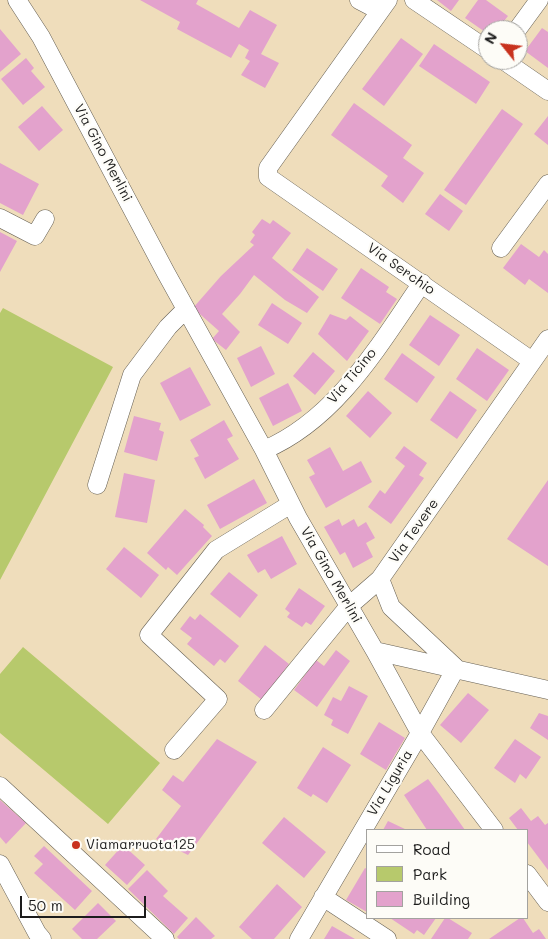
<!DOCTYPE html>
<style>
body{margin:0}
#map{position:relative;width:548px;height:939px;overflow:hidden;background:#efddbb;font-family:Mali,sans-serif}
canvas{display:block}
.legend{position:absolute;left:366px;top:829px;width:162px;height:90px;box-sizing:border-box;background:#fdfcf7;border:1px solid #a3a29f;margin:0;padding:6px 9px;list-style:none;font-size:15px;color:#1c1c1c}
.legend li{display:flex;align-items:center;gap:10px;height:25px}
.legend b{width:25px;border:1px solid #a3a29f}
.north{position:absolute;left:478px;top:20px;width:50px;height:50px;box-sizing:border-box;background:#fdfcf7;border:1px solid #a3a29f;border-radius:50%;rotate:299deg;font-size:14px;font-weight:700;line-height:20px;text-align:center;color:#1c1c1c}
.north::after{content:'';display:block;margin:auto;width:18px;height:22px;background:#c8321e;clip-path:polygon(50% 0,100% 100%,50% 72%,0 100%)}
.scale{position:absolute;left:20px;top:896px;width:126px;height:22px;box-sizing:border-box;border:2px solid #1c1c1c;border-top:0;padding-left:6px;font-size:15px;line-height:18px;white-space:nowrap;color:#1c1c1c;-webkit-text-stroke:4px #fdfcf7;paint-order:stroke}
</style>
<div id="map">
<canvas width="548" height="939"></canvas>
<ul class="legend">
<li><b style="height:6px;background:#fff"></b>Road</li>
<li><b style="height:14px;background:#b7c96c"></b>Park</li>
<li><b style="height:14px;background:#e3a2cc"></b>Building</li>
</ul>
<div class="north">N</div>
<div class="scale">50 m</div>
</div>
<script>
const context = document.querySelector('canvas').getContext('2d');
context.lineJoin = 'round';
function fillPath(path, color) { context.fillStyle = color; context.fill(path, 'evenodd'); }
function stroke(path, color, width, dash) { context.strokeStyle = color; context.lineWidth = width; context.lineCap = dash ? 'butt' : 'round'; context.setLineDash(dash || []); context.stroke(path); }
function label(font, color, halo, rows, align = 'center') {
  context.font = font + ' Mali,sans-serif'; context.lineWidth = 4.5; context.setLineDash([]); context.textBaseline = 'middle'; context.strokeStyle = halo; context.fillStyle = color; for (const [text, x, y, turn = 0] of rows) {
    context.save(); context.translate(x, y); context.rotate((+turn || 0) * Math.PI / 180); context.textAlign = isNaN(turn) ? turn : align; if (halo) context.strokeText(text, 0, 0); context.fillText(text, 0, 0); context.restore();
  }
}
const green = new Path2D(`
 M3 308 113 367 0 580V313Z
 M23 647 160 763 108 824 0 733V674Z`);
const building = new Path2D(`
 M140 0H198L196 4 239 28 250 10 277 25 261 54 279 63 265 88 241 75 250 61 245 58 249 50 239 44 231 58 177 29 180 22Z
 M437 0H459L451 11Z
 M478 0H486L508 16 497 30H488V34L465 18Z
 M542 28 548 32V68L525 51Z
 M0 29 21 54 0 72Z
 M401 38 423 54 384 106 362 89Z
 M434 44 490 82 476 104 419 66Z
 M26 58 34 68 31 71 45 87 23 105 1 79Z
 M354 103 412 145 403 158 424 173 403 203 381 186 388 176 331 135Z
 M42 106 63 130 39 151 18 127Z
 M502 109 523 124 466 205 444 190Z
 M548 116V145L534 134Z
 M0 163 39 184 23 215 0 203Z
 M440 194 463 211 449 231 425 214Z
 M262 219 270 224 273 220 291 233 272 258 319 297 307 313 285 300 254 275 240 294 222 314 240 332 226 350 212 339 219 331 193 308 221 276 254 245 250 242 255 235 252 232Z
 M0 232 17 241 0 272Z
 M521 244 539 257 544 250 548 254V293L529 279 525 285 503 268Z
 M307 248 338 269 323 291 292 270Z
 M361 268 389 287 386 292 397 299 380 324 341 298Z
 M272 303 302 323 288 344 258 325Z
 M330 314 346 320 350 316 369 331 347 361 318 334Z
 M430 315 460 335 439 366 409 345Z
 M261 346 275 374 251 387 237 358Z
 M477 348 509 370 487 401 456 379Z
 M313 352 335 371 315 395 293 376Z
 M402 353 435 377 417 403 384 379Z
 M190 367 211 405 180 421 160 383Z
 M288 383 302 411 273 426 259 398Z
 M368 391 392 413 370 438 346 416Z
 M450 391 477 410 457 439 430 420Z
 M134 416 161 423 159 430 164 432 157 461 124 452Z
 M224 420 233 436 227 439 239 459 205 479 194 458 199 456 190 440Z
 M404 446 427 463 419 475 424 478 391 524 368 507 380 490 385 494 405 466 395 458Z
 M330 447 343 471 361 461 372 482 326 508 309 477 315 474 307 460Z
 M124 473 155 480 147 523 115 517Z
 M254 479 267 503 220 529 207 505Z
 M548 480V566L507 539Z
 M185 509 204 525 203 527 212 536 177 575 168 567 166 570 147 553Z
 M339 519 342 526 354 519 358 527 366 522 375 538 366 543 373 557 353 568 345 552 340 555 324 527Z
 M282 536 297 564 271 579 265 569 258 573 247 555Z
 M124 547 159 575 141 598 106 569Z
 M229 572 258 595 240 618 210 594Z
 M299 588 325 606 311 625 306 622 302 627 287 617 290 613 285 609Z
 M200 614 239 646 225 663 220 659 214 666 187 644 192 638 180 629 190 616 195 620Z
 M265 645 289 664 262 700 238 681Z
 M336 650 350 661 317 707 294 690 316 660 324 666Z
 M349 686 368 696 348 734 331 725 333 720 324 715 333 697 341 701Z
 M468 693 489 710 461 743 440 725Z
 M539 713 548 716V740L530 728Z
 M379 722 405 738 386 770 360 754Z
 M217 739 257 762 188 855 156 839 181 806 162 790 173 775 183 782Z
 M515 739 541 757 526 779 520 774 515 783 494 768Z
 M323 747 351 765 327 803 313 794 311 797 297 788Z
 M428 779 440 795 465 830H427L404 795Z
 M0 800 26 823 6 844 0 837Z
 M521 808 531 821 538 816 545 825 548 823V870L527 842V830H518L509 818Z
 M284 817 326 852 304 878 262 843Z
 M388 821 407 830H383Z
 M123 845 145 865 127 885 105 865Z
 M44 846 92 891 75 910 34 873 43 864 34 856Z
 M365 868 367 869V912L346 900Z
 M147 870 168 891 163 896 188 918 174 934 128 889Z
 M277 884 302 907 274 939H252L239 927Z
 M98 903 116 921 97 939H82L72 929Z
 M196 917 215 936 211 939H179L177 937Z
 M390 918H436L424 935 417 930 414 934Z
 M445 918H448L472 933 468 939H431Z
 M520 918H523L533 933 539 929 546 939H489Z
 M332 926 355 939H324Z`);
const minor = new Path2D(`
 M17 0 41 37 166 273 264 450 298 518 375 651 420 733 494 830
 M359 0 380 11
 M388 0 268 168V177L532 361
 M414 0 488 50
 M517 30 539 0
 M503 60 548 91
 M0 218 35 236 45 219
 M501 248 548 184
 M264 450C337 419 379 345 422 283
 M97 485 132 375 168 327 186 309
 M375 651 548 690
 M264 710 349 606 380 579 548 339
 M174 750 218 699 149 635 216 550 291 504
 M0 786 165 939
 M0 864 37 933 42 939
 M527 874 548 902
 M323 897 387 939
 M299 939 420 733 456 668 391 607 380 579`);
const markers = [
 [76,845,5,"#c8321e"]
];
const streetNames = [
 ["Via Gino Merlini",103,153,62],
 ["Via Serchio",401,269,35],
 ["Via Ticino",352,376,-50],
 ["Via Tevere",414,531,-55],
 ["Via Gino Merlini",331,575,60],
 ["Via Liguria",390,783,-59]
];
const poiNames = [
 ["Viamarruota125",86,845]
];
fillPath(green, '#b7c96c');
fillPath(building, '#e3a2cc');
stroke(minor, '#666054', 19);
stroke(minor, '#fff', 18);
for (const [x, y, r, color] of markers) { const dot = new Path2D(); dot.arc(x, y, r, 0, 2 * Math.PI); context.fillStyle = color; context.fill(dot); stroke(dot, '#fdfcf7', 2); }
label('14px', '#1c1c1c', '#fdfcf7', streetNames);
label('14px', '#1c1c1c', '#fdfcf7', poiNames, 'left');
</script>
